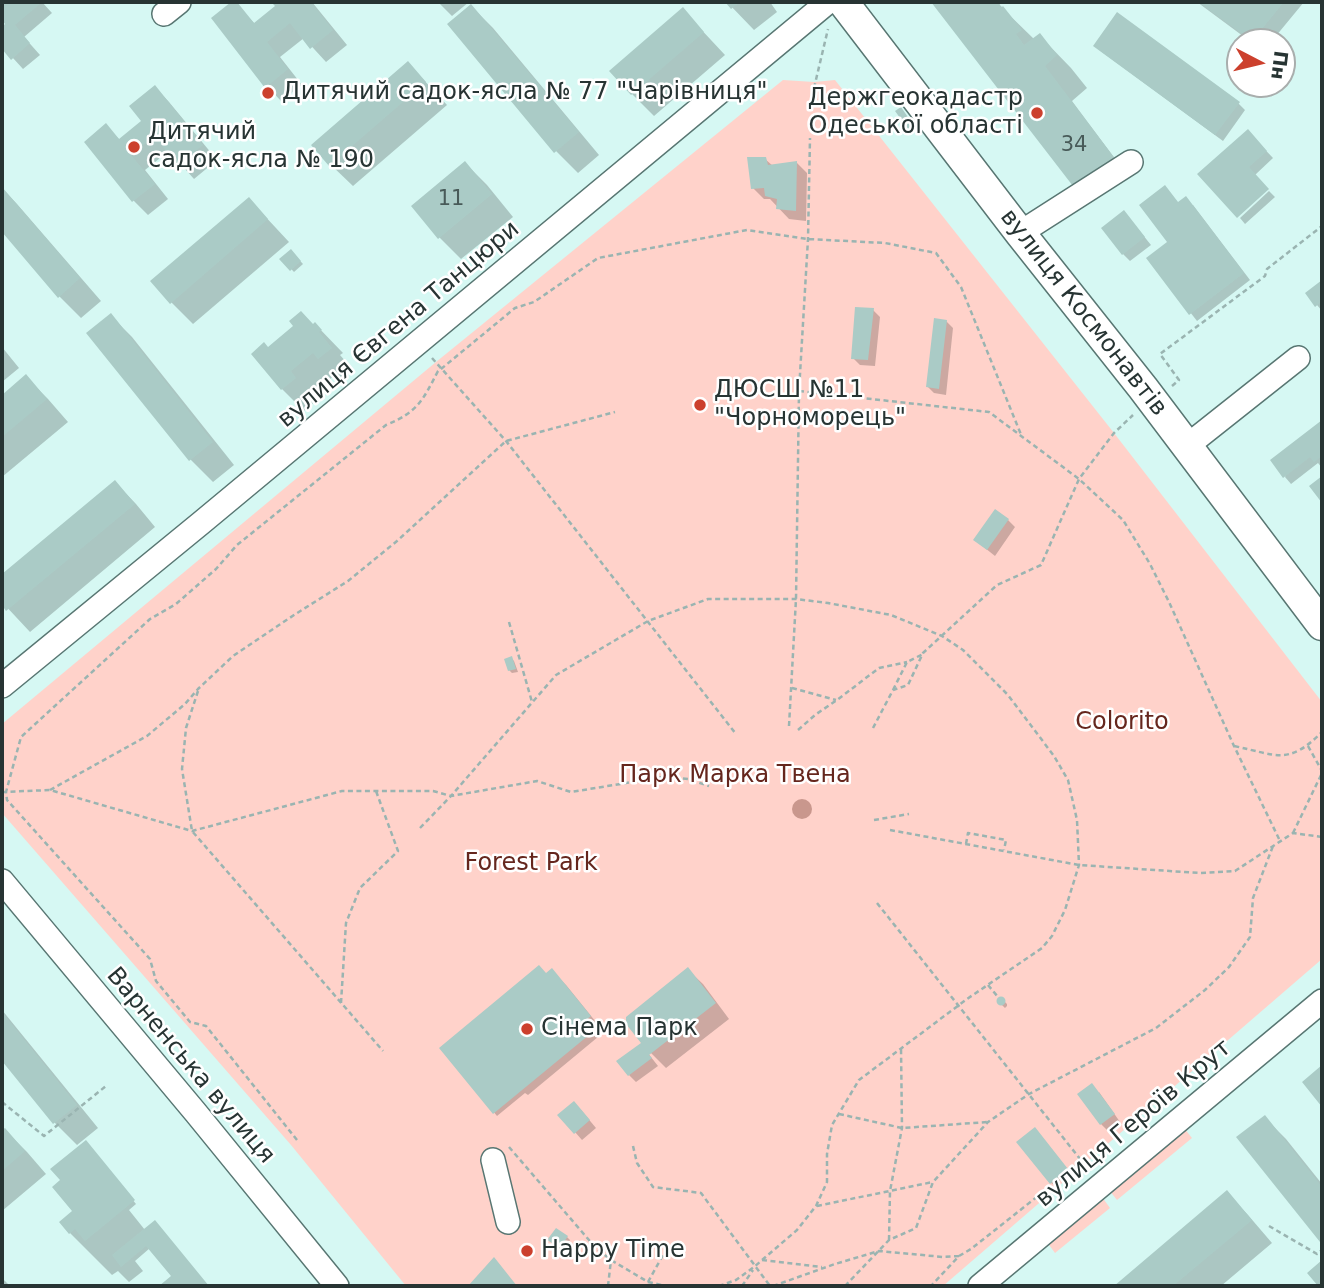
<!DOCTYPE html>
<meta charset="utf-8">
<style>
body{margin:0}
#map{position:relative;width:1324px;height:1288px;overflow:hidden;background:#d6f8f3;font-family:"DejaVu Sans",sans-serif}
canvas{display:block}
.frame{position:absolute;inset:0;border:4px solid #273433;pointer-events:none}
.north{position:absolute;left:1226px;top:28px;width:70px;height:70px;box-sizing:border-box;background:#fff;border:2px solid #a9aead;border-radius:50%;rotate:97deg;font-size:19px;font-weight:700;line-height:28px;text-align:center;color:#273433}
.north::after{content:'';display:block;margin:auto;width:24px;height:32px;background:#cc402d;clip-path:polygon(50% 0,100% 100%,50% 72%,0 100%)}
</style>
<div id="map">
<canvas width="1324" height="1288"></canvas>
<div class="frame"></div>
<div class="north">Пн</div>
</div>
<script>
const context = document.querySelector('canvas').getContext('2d');
context.lineJoin = 'round';
function fillPath(path, color) { context.fillStyle = color; context.fill(path, 'evenodd'); }
function stroke(path, color, width, dash) { context.strokeStyle = color; context.lineWidth = width; context.lineCap = dash ? 'butt' : 'round'; context.setLineDash(dash || []); context.stroke(path); }
function label(font, color, halo, rows, align = 'center') {
  context.font = font + ' "DejaVu Sans",sans-serif'; context.lineWidth = 5; context.setLineDash([]); context.textBaseline = 'middle'; context.strokeStyle = halo; context.fillStyle = color; for (const [text, x, y, turn = 0] of rows) {
    context.save(); context.translate(x, y); context.rotate((+turn || 0) * Math.PI / 180); context.textAlign = isNaN(turn) ? turn : align; if (halo) context.strokeText(text, 0, 0); context.fillText(text, 0, 0); context.restore();
  }
}
const green = new Path2D(`
 M783 80 814 82 835 80 1114 433 1322 702V959L943 1286H406L291 1145 2 813V724L436 362Z
 M1184 1128 1192 1138 1117 1200 1109 1190Z
 M1102 1197 1110 1208 1055 1253 1047 1242Z`);
const water = new Path2D(`
 M792 809a10 10 0 1 1 20 0a10 10 0 1 1-20 0Z`);
const shadow = new Path2D(`
 M2 2H42L52 13 24 37 40 55 23 69 2 46V29L8 24 2 18Z
 M234 2 255 24 277 6 273 2H312L347 45 326 62 304 38 280 57 302 85 281 101 267 86 213 18Z
 M438 2H469L452 16Z
 M727 2H770L777 12 754 30Z
 M934 2H1003L999 5 1035 40 1040 36 1071 68 1087 88 1072 101 1125 172 1078 189Z
 M1197 2H1304L1271 42H1251Z
 M471 6 493 28 599 155 578 173 556 151Z
 M683 10 725 55 654 116 632 94Z
 M1095 46 1238 103 1245 110 1223 141 1102 52Z
 M408 63 447 105 353 186 331 165Z
 M155 87 169 102 217 160 194 179 169 151 145 170 168 199 148 215 134 201 86 142 106 126 120 140 143 121Z
 M1254 138 1273 158 1255 175 1200 174Z
 M765 159 773 166 797 163 807 173 806 221 789 219 770 199H764L753 188Z
 M465 163 487 185 513 217 461 259 439 237Z
 M1165 187 1179 204 1193 205 1250 280 1197 321 1148 258 1169 242Z
 M2 188 17 204 101 301 81 318 59 296 2 230Z
 M1269 191 1275 197 1245 224 1240 218Z
 M249 199 289 242 193 324 171 302Z
 M1130 219 1151 245 1130 261 1123 254Z
 M291 251 303 264 294 272 282 259Z
 M1322 282V311L1307 293Z
 M873 310 880 317 875 366 860 365 853 358Z
 M111 316 132 337 234 465 213 482 191 460 89 333Z
 M946 321 953 328 946 395 934 393 927 386Z
 M315 324 343 353 340 355 353 370 341 380 335 375 312 394 317 400 304 411 282 389 269 349 295 326Z
 M2 347 19 368 2 382Z
 M26 377 48 399 68 422 2 477V397Z
 M1322 422V468L1318 463 1291 484 1285 477 1299 440Z
 M115 482 136 504 155 527 30 632 2 602V576Z
 M1008 520 1015 527 995 556 975 540Z
 M511 658 514 661 518 672 512 673 509 670Z
 M688 970 703 984 729 1019 666 1068 649 1051Z
 M552 971 566 985 604 1032 528 1095 525 1093 497 1116 442 1048Z
 M1002 999 1007 1004V1006L1005 1008 998 1001Z
 M2 1010 98 1128 77 1145 55 1123 2 1058Z
 M647 1052 658 1066 636 1082 629 1075Z
 M1099 1092 1120 1122 1108 1131 1101 1124Z
 M581 1110 596 1128 582 1140 560 1115Z
 M1264 1117 1286 1139 1322 1184V1242L1239 1138Z
 M5 1130 27 1152 46 1174 2 1211V1133Z
 M1037 1132 1070 1173 1054 1185 1051 1183Z
 M88 1145 136 1204 129 1210 145 1230 157 1225 207 1286H162L173 1277 150 1248 135 1261 143 1271 129 1282 118 1271 112 1275 70 1233Z
 M1227 1193 1248 1215 1272 1243 1221 1286H1116Z
 M567 1237 570 1240 564 1249 550 1240Z
 M2 1278 10 1286H2Z`);
const building = new Path2D(`
 M2 2H42L15 25 30 43 11 60 2 49V27L5 24 2 20Z
 M231 2H237L254 23 275 6 271 2H311L333 30 310 49 290 23 267 42 288 69 265 88 211 18Z
 M725 2H740L731 9Z
 M931 2H997L1002 7 1003 6 1022 30 1016 34 1024 45 1040 33 1057 55 1045 66 1116 160 1076 190Z
 M1198 2H1284L1252 41Z
 M471 4 579 132 554 153 447 24Z
 M683 7 704 32 631 95 609 71Z
 M1117 12 1240 102 1215 135 1093 46Z
 M408 61 426 82 329 166 311 145Z
 M155 85 203 145 178 165 154 136 131 155 155 184 132 202 84 142 106 123 119 139 141 121 129 106Z
 M901 107 914 126 908 129 895 111Z
 M1248 129 1267 151 1249 167 1269 189 1237 218 1197 174Z
 M747 157H766L768 165 797 161 796 211 776 209 777 199 765 196 764 188 751 189Z
 M465 161 492 194 438 239 411 206Z
 M1165 185 1178 202 1186 196 1244 273 1189 315 1146 258 1167 242 1139 205Z
 M2 187 80 278 58 298 2 232Z
 M249 197 268 219 170 304 150 281Z
 M1124 210 1145 237 1122 255 1101 228Z
 M291 249 301 261 290 271 279 259Z
 M1322 280V301L1315 307 1305 293Z
 M855 307 874 308 868 360 851 359Z
 M301 311 313 324 315 322 322 330 319 332 332 348 318 359 313 353 291 371 296 378 281 390 251 354 264 342 268 347 293 326 289 321Z
 M111 313 213 442 189 461 86 333Z
 M934 318 947 320 939 389 926 387Z
 M26 374 47 399 2 437V395Z
 M1322 420V456L1314 462 1310 457 1283 478 1270 460Z
 M1322 476V503L1309 486Z
 M115 480 135 504 6 611 2 605V574Z
 M995 509 1009 519 987 550 973 540Z
 M512 656 516 669 508 671 504 659Z
 M539 965 546 973 552 968 591 1016 586 1020 595 1030 493 1114 439 1048Z
 M688 967 716 1003 649 1055 652 1058 628 1076 616 1061 641 1043 626 1024V1017Z
 M996.5 1001a4.5 4.5 0 1 1 9 0a4.5 4.5 0 1 1-9 0Z
 M2 1012 77 1105 53 1124 2 1061Z
 M1322 1065V1107L1302 1082Z
 M1092 1083 1115 1114 1100 1125 1077 1094Z
 M574 1101 590 1120 574 1134 557 1115Z
 M1265 1115 1322 1187V1241L1320 1242 1236 1137Z
 M1035 1127 1068 1169 1050 1184 1016 1142Z
 M5 1128 25 1151 2 1171V1130Z
 M86 1140 135 1200 85 1241 75 1229 69 1234 59 1222 72 1211 52 1187 60 1180 50 1169Z
 M1227 1190 1252 1220 1173 1286H1114Z
 M155 1220 209 1286H159L171 1276 146 1246 121 1267 112 1255Z
 M556 1228 568 1236 560 1248 547 1240Z
 M494 1257 517 1286H468Z
 M1322 1260V1286H1318L1307 1273Z`);
const path = new Path2D(`
 M814 88 828 29
 M432 358 506 441 736 734
 M1172 386 1179 380 1160 354 1265 276 1267 269 1322 226
 M799 391 989 412 1079 479 1123 520 1150 564 1169 602 1234 746 1280 841
 M509 622 532 702
 M792 688 836 700
 M893 690 907 662 923 654
 M198 691 186 728 182 769 192 831 383 1051
 M789 726 796 599 799 391 808 239 810 138
 M873 728 893 690 908 685 923 653 997 585 1041 565 1079 479 1114 433 1133 415
 M798 730 815 715 837 700 879 668 907 662
 M1234 746C1277 755 1288 766 1322 732
 M1308 746 1322 771
 M50 790 147 736 185 704 198 689 233 656 294 615 348 581 397 541 506 441 615 412
 M2 792 50 790 192 831 342 791H433L451 796 537 781 571 792 663 777 688 779 709 786
 M874 820 909 814
 M420 828 451 796 556 675 648 621 708 599H796L828 603 891 615 942 636 963 650 1008 695 1054 756 1068 780 1077 820 1079 865 1065 910 1052 936 1042 948 967 999 859 1080 832 1125 827 1154V1182L816 1206 797 1230 754 1267 736 1280 719 1286
 M890 830 1079 865 1200 873 1235 871 1293 833 1322 837
 M1293 833 1322 773
 M966 844 968 833 1006 840 1004 850
 M877 903 1088 1169
 M988 985 998 997
 M341 1003 346 923 360 888 398 851 376 791
 M2 1102 44 1136 106 1086
 M839 1114 902 1128 988 1122
 M297 1140 206 1026 190 1022 156 981 150 959 7 800 6 792 21 737 150 619 176 604 216 569 237 545 386 425C418 412 423 400 438 371L441 369 515 308 534 302 598 258 747 230 808 239 885 243 936 253 961 287 1022 437
 M633 1146 637 1163 653 1187 701 1193 770 1286
 M509 1147 595 1247 611 1260 648 1282 666 1286
 M817 1206 933 1182
 M1269 1226 1317 1254 1322 1250
 M889 1240 890 1191 902 1128 901 1048
 M959 1256 971 1249 1081 1162
 M762 1260 822 1267
 M648 1282 663 1255
 M608 1286 611 1260
 M742 1286 753 1270
 M773 1286 835 1264 879 1251 943 1257 959 1256 931 1286
 M845 1286 889 1240 916 1228 933 1182 988 1122 1029 1094 1156 1028 1205 990 1229 967 1250 937 1253 898 1273 846`);
const minor = new Path2D(`
 M164 14 179 2
 M1020 233 1131 162
 M1187 446 1298 358
 M2 686 201 523 828 2
 M2 881 196 1113 337 1286
 M493 1160 508 1222
 M980 1286 1322 1001`);
const major = new Path2D(`
 M843 2 1020 233 1143 388 1322 625`);
const markers = [
 [268,93,7,"#cc402d"],
 [1037,113,7,"#cc402d"],
 [134,147,7,"#cc402d"],
 [700,405,7,"#cc402d"],
 [527,1029,7,"#cc402d"],
 [527,1251,7,"#cc402d"]
];
const numberNames = [
 ["34",1074,146],
 ["11",451,200]
];
const poiNames = [
 ["Дитячий садок-ясла № 77 \"Чарівниця\"",282,93],
 ["Держгеокадастр",1023,99,"right"],
 ["Одеської області",1023,127,"right"],
 ["Дитячий",148,133],
 ["садок-ясла № 190",148,161],
 ["ДЮСШ №11",714,391],
 ["\"Чорноморець\"",714,419],
 ["Сінема Парк",541,1029],
 ["Happy Time",541,1251]
];
const streetNames = [
 ["вулиця Космонавтів",1083,313,52],
 ["вулиця Євгена Танцюри",399,325,-40],
 ["Варненська вулиця",190,1066,50],
 ["вулиця Героїв Крут",1134,1124,-40]
];
const parkNames = [
 ["Colorito",1122,723],
 ["Парк Марка Твена",735,776],
 ["Forest Park",531,864]
];
fillPath(green, '#ffd2ca');
fillPath(water, '#c9978d');
fillPath(shadow, '#0003');
fillPath(building, '#aacbc6');
stroke(minor, '#587672', 26);
stroke(major, '#587672', 33);
stroke(path, '#9ab4b1', 2.5, [5, 3.5]);
stroke(minor, '#fff', 23);
stroke(major, '#fff', 30);
for (const [x, y, r, color] of markers) { const dot = new Path2D(); dot.arc(x, y, r, 0, 2 * Math.PI); context.fillStyle = color; context.fill(dot); stroke(dot, '#fff', 2.5); }
label('21px', '#485a58', null, numberNames);
label('24px', '#273433', '#fff', poiNames, 'left');
label('24px', '#273433', '#fff', streetNames);
label('24px', '#65261d', '#fff', parkNames);
</script>
